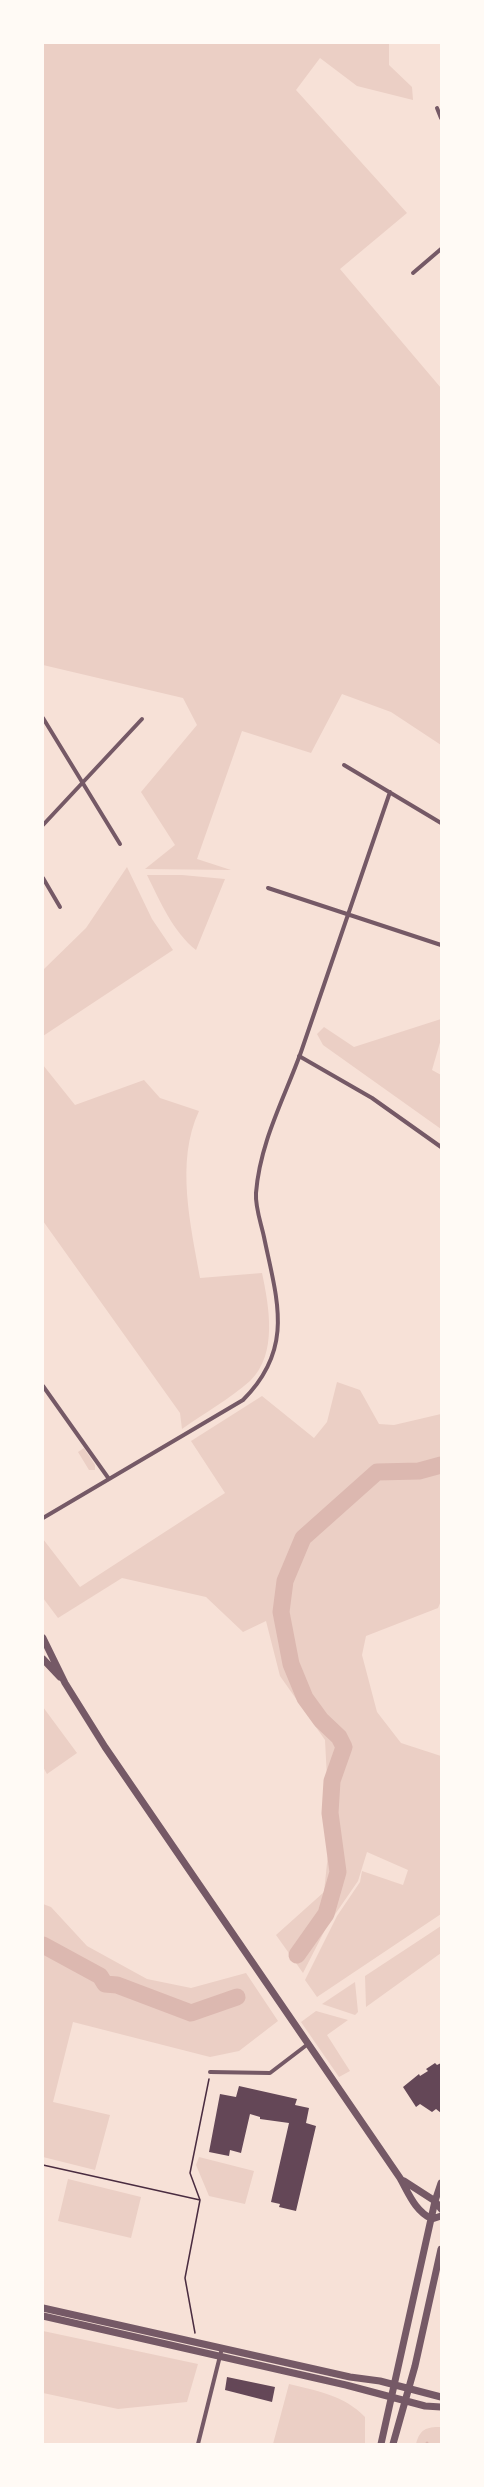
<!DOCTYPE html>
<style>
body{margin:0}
#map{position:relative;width:484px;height:2487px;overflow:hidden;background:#f7e1d7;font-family:"Public Sans",sans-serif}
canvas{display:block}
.frame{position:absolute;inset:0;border:44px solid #fffaf5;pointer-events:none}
</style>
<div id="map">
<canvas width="484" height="2487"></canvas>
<div class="frame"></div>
</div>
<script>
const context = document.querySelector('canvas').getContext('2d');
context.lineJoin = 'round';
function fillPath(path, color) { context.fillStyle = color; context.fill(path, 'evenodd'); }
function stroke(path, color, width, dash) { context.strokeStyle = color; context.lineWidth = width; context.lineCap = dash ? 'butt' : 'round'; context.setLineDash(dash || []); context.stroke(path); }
const green = new Path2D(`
 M43 43H389V65L412 87 413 100 357 86 320 58 296 90 407 213 340 269 441 388V745L391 712 342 694 311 753 242 731 197 859 231 870 145 869 175 845 141 792 197 725 183 698 43 665Z
 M127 867 152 919 173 950 43 1036V970L86 928Z
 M147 875H182L225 879 196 950C173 932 160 901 147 875Z
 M441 1019V1039L432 1070 441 1075V1129L323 1045 317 1034 324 1027 354 1047Z
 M43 1065 75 1105 144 1080 160 1098 199 1111C175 1162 191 1226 200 1278L262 1273C269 1306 278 1354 250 1381 231 1398 203 1414 182 1429L180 1413 43 1221Z
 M337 1382 360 1390 379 1424 394 1425 441 1414V1601L438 1608 366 1636 362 1655 377 1712 401 1743 441 1756V1914L317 1997 305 1980 337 1916 360 1882 362 1871 403 1885 408 1870 367 1852 358 1881 327 1926 303 1973 276 1935 324 1892 330 1835 325 1810 327 1778 325 1740 280 1676 266 1621 243 1632 206 1597 122 1578 58 1618 43 1598V1539L80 1587 225 1493 191 1441 262 1396 314 1438 327 1422Z
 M84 1448 95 1465V1470H89L78 1452Z
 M43 1707 77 1753 47 1774 43 1767Z
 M43 1904 51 1907 87 1946 147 1979 191 1988 246 1973 278 2021 239 2051 210 2057 73 2022 53 2102 110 2115 95 2170 43 2157Z
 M441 1926V1953L366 2007 365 1976Z
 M355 1982 358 2012 355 2015 322 2004Z
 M316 2011 348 2020 327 2035 350 2071 339 2077 301 2022Z
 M199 2157 254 2171 245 2204 209 2196 196 2165Z
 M68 2179 141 2197 131 2238 58 2221Z
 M43 2331 198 2364 187 2402 118 2409 43 2393Z
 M289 2384C317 2391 344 2395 365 2417V2444H273Z
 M441 2427V2444H416C420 2429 426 2427 441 2427Z`);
const stream = new Path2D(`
 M427 2443V2444`);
const river = new Path2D(`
 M43 1945 100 1976 105 1984 117 1985 191 2013 237 1997
 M297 1955 326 1914 338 1872 330 1813 332 1781 344 1747 339 1737 321 1720 305 1698 291 1664 281 1612 285 1581 303 1538 377 1472 419 1471 441 1465`);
const building = new Path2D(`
 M435 2063 437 2065 441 2063V2113L436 2109 432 2112 420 2104 416 2107 403 2087 419 2074 420 2076 428 2071 426 2069Z
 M239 2086 297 2099 295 2105 309 2108 306 2123 316 2126 296 2211 279 2207 280 2204 271 2202 289 2123 260 2119V2117L250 2114 241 2153 230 2150 229 2156 209 2152 220 2094 236 2097Z
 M227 2377 275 2387 272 2402 225 2390Z`);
const path = new Path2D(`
 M43 2165 200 2200
 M195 2333 185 2278 200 2200 190 2173 209 2079`);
const minor = new Path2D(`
 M437 108 441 118
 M413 273 441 249
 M43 718 120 844
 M344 765 441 823
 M43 825 142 719
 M43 878 60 907
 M268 888 441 945
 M299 1056 372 1098 441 1147
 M43 1386 109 1479
 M43 1518 243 1400C295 1348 277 1300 264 1237 261 1223 255 1207 256 1193 260 1142 284 1099 301 1052 331 965 360 879 390 792
 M210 2072 270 2073 308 2044
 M198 2444 222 2348`);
const tertiary = new Path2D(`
 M43 1638 65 1683 105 1747 400 2178C409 2194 415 2211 432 2219L441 2216
 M43 1659 60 1677
 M404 2181 435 2201 441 2209
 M43 2308 350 2377 380 2381 441 2397
 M43 2316 346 2385 425 2406 441 2407
 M381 2444 435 2201 441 2183
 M393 2444 415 2366 441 2249`);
fillPath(green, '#ebcfc5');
stroke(stream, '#dcb8b0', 3);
stroke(river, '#dcb8b0', 17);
fillPath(building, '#644757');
stroke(path, '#4a2c40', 1.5);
stroke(minor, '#755966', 4);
stroke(tertiary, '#755966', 7);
</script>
